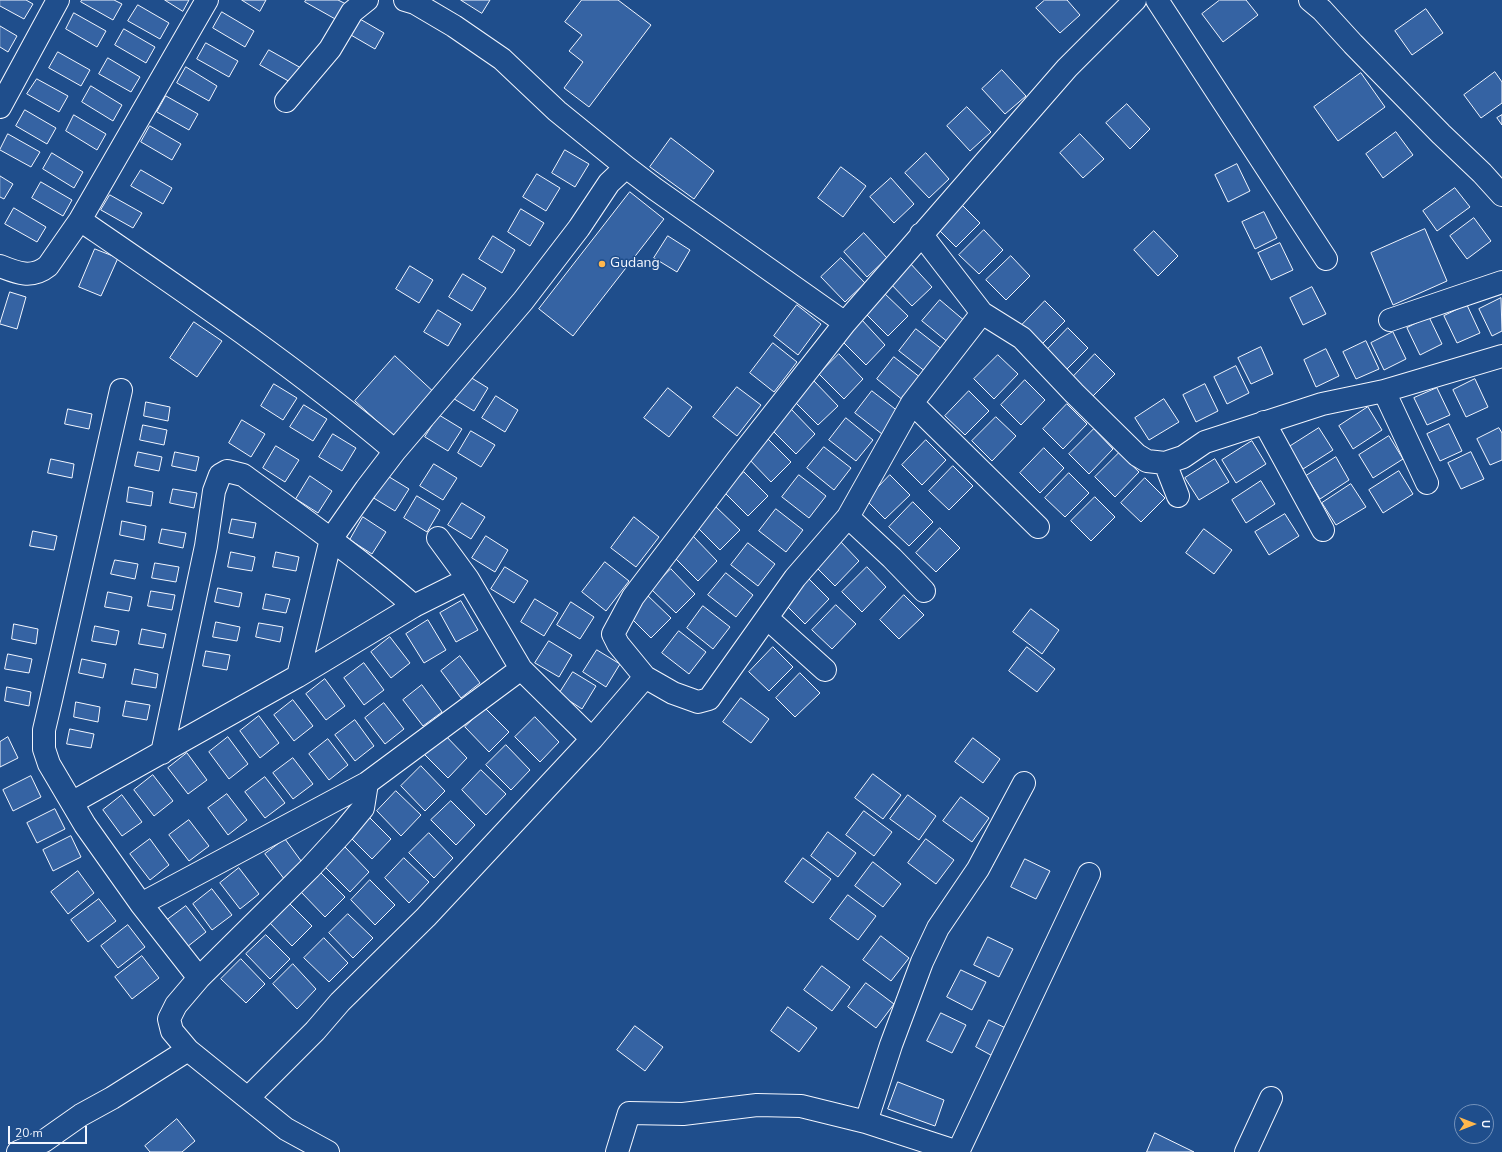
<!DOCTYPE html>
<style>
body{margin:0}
#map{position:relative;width:1502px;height:1152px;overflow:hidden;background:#1f4e8c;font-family:"Nunito Sans",sans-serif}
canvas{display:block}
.north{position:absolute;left:1454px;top:1104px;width:40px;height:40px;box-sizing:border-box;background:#1f4e8c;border:1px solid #7391ba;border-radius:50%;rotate:90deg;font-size:11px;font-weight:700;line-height:16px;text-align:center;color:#f2f6ff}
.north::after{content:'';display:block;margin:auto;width:14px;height:18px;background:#ffb74d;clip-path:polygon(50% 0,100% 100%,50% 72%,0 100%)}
.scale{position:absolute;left:8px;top:1126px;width:79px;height:18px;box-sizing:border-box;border:2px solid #f2f6ff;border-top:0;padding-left:5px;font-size:12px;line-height:14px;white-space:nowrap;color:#f2f6ff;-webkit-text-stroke:3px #1f4e8c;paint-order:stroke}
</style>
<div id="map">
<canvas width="1502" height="1152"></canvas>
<div class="north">U</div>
<div class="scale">20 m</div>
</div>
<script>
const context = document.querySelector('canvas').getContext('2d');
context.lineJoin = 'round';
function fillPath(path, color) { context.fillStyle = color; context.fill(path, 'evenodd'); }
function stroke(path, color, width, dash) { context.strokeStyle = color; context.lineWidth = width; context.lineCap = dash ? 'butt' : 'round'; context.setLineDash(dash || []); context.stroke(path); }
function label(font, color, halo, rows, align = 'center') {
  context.font = font + ' "Nunito Sans",sans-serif'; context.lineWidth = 3; context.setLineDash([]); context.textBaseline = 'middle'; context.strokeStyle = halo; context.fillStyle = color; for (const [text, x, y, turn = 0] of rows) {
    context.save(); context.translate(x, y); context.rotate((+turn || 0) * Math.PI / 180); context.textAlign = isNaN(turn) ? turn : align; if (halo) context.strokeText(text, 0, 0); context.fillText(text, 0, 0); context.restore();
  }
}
const building = new Path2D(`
 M0 0H26L33 4 24 19 0 6Z
 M82 0H114L122 4 113 20 81 2Z
 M165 0H189L183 11Z
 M242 0H266L260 11Z
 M306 0H338L346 4 337 20 305 2Z
 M461 0H490L482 13Z
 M582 0H618L651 25 589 107 564 88 583 62 569 51 582 35 565 22Z
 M1045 0H1067L1080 15 1060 33 1036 8Z
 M1220 0H1246L1258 15 1223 42 1202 14Z
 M138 5 169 23 160 39 128 21Z
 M1426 9 1443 33 1412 55 1395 31Z
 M222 12 254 31 245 47 213 28Z
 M74 13 106 31 97 47 66 29Z
 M353 15 384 33 375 49 344 31Z
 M0 26 17 36 8 52 0 47Z
 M124 29 155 47 146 63 115 45Z
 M206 43 238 61 229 77 197 59Z
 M269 50 301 68 292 83 260 65Z
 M58 52 90 70 81 86 49 68Z
 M108 58 140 77 131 92 99 74Z
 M186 67 217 86 209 101 177 83Z
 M1002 70 1026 96 1005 114 982 89Z
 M1495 72 1502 82V103L1481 118 1464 95Z
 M1361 73 1385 107 1338 141 1314 107Z
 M37 79 68 96 59 112 27 94Z
 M91 86 122 105 113 121 82 102Z
 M166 96 198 114 189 130 157 112Z
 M1127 104 1150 129 1130 149 1106 123Z
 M967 107 991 132 970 151 947 126Z
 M25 110 56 128 47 144 16 126Z
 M74 115 106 134 97 150 66 131Z
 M1502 115V125L1497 118Z
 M150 126 181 144 172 160 141 142Z
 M1396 132 1413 155 1383 178 1366 154Z
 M8 134 40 152 31 167 0 150Z
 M1080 134 1104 159 1083 178 1060 153Z
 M671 138 714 171 694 199 650 167Z
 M565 150 589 164 575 187 552 173Z
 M52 153 83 172 74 188 43 169Z
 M926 153 949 179 929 198 905 173Z
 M1237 164 1250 191 1228 202 1215 175Z
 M841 167 866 186 843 217 818 198Z
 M141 170 172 188 163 204 131 186Z
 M537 174 560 188 546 211 523 197Z
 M0 176 13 184 4 199 0 197Z
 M891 178 914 204 894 223 870 197Z
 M41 182 72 200 63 216 32 198Z
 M1455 188 1470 207 1437 231 1423 211Z
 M630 192 664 219 573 336 539 309Z
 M110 195 142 213 133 228 101 210Z
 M960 203 980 223 956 247 936 227Z
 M14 208 46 227 37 242 5 224Z
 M521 209 544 223 530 246 508 232Z
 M1264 212 1277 238 1255 249 1242 222Z
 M1474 218 1491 241 1467 259 1450 236Z
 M1425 229 1447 281 1393 305 1371 253Z
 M984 230 1003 250 979 274 959 255Z
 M1154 231 1178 256 1158 276 1134 250Z
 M864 233 887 258 867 277 844 252Z
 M493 236 515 250 502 273 479 259Z
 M668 236 690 250 677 272 654 258Z
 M1280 243 1293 270 1271 280 1258 253Z
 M95 249 118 258 101 296 79 287Z
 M1011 256 1030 276 1006 300 986 280Z
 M841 258 865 283 845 302 821 277Z
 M909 262 932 287 912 306 888 281Z
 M410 266 433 280 419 303 396 289Z
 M463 274 486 288 472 311 449 297Z
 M1312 287 1326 314 1303 325 1290 298Z
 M10 292 26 297 17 329 0 324Z
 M883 292 908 316 888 336 864 312Z
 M1501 298 1502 331 1492 336 1479 309Z
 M940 300 966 322 949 343 922 321Z
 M1045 301 1065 321 1041 345 1021 326Z
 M797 305 821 324 798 355 774 336Z
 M1467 305 1480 333 1457 343 1444 316Z
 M438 310 461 324 448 346 424 332Z
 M1429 317 1442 344 1420 355 1407 328Z
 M862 320 885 345 866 365 841 340Z
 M194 322 222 341 197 377 170 358Z
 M1068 328 1088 348 1064 372 1044 353Z
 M916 329 943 350 926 372 899 351Z
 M1393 332 1406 359 1384 370 1371 343Z
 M1366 341 1379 369 1356 379 1343 352Z
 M773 343 797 362 774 392 750 373Z
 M1261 347 1273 374 1251 384 1238 358Z
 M1326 349 1339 376 1316 387 1304 360Z
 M839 354 863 379 844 399 819 374Z
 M1095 354 1115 374 1091 398 1071 379Z
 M998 355 1018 374 994 399 974 379Z
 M395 356 438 396 399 441 355 401Z
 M894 357 921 378 904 401 877 379Z
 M1236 366 1249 393 1227 404 1214 377Z
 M465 374 488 388 474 411 451 397Z
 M1475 379 1488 407 1466 417 1453 390Z
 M1025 380 1045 400 1021 425 1001 405Z
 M814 381 838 406 818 425 794 401Z
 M274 384 297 398 283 420 261 406Z
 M1205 384 1218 411 1196 422 1183 395Z
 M737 387 761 405 737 436 713 417Z
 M668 388 692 407 669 437 644 418Z
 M1437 388 1450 415 1427 425 1414 398Z
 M872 391 899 412 882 434 855 413Z
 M969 391 989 411 965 435 945 416Z
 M496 396 518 410 505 432 482 418Z
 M1164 399 1179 422 1149 440 1135 418Z
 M146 402 170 407 168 421 144 416Z
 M1067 404 1087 424 1063 449 1043 429Z
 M304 405 327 419 313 441 290 427Z
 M1368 407 1382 430 1353 449 1339 426Z
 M68 409 92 414 89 429 65 424Z
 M791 409 815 434 796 454 771 429Z
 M439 415 462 429 448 451 425 437Z
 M996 417 1016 436 992 461 972 441Z
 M846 418 873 440 856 461 829 440Z
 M242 420 265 434 251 457 229 443Z
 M1449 424 1462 451 1440 461 1427 434Z
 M143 425 167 430 164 445 140 440Z
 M1319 428 1333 450 1303 469 1289 447Z
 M1499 428 1502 433V460L1490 465 1477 439Z
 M1094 429 1113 449 1089 474 1069 454Z
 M471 431 495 445 481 467 458 453Z
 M333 434 356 448 342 471 319 457Z
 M1389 436 1403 459 1373 478 1359 455Z
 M767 438 791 462 771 482 747 457Z
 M926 440 946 460 922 485 902 465Z
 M1252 441 1266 464 1236 483 1222 460Z
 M276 446 299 460 285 482 263 468Z
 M824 447 851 468 834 490 807 468Z
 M1044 448 1064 468 1040 493 1020 473Z
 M138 452 162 457 159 471 135 466Z
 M175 452 199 457 196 471 172 466Z
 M1471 452 1484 479 1461 489 1448 463Z
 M1119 453 1139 472 1115 497 1095 477Z
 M1336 457 1349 480 1320 499 1306 476Z
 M51 459 74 464 72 478 48 473Z
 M1215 459 1229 482 1199 500 1185 478Z
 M434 464 457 478 443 500 420 486Z
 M953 466 973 486 949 510 929 491Z
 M1399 471 1413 494 1383 513 1369 490Z
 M744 472 768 496 748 516 724 492Z
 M1069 473 1089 493 1065 517 1045 498Z
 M386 475 409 489 395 511 372 497Z
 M799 475 826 496 809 518 782 497Z
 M890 475 910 495 885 519 866 500Z
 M310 476 332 491 318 513 296 499Z
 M1145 478 1165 498 1141 522 1121 503Z
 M1261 481 1275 504 1246 523 1232 500Z
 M1351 484 1366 507 1336 525 1322 503Z
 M129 487 153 492 151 506 127 502Z
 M173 489 197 493 194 508 170 503Z
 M417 496 440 510 427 532 404 518Z
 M1095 497 1115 517 1091 541 1071 521Z
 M913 502 933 522 909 546 889 527Z
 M462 503 485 517 471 539 448 525Z
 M715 506 740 530 720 550 696 526Z
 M776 509 803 530 786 552 759 531Z
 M1285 514 1299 536 1269 555 1255 532Z
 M363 517 386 532 372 554 350 540Z
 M634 517 659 537 636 567 611 548Z
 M232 519 256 523 253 538 229 533Z
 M122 521 146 526 144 540 120 535Z
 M940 528 960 548 936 572 916 553Z
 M162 529 186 533 183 548 159 543Z
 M1204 529 1232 550 1214 574 1186 553Z
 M33 531 57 536 54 550 30 546Z
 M486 536 508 550 495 572 472 558Z
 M693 536 717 561 698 581 673 556Z
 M840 541 859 561 835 586 815 566Z
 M748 543 775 564 758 586 731 565Z
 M231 552 255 557 252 571 228 567Z
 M276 552 299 557 296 571 273 567Z
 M115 560 138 564 135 579 111 574Z
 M605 562 629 581 606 611 582 592Z
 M155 563 179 567 176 582 152 578Z
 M505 567 528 581 514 603 491 589Z
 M867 567 886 587 862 612 842 592Z
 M671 569 695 594 676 613 651 589Z
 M726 573 753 595 736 617 708 595Z
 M809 579 829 599 805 624 785 604Z
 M218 588 242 593 239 607 215 602Z
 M151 591 175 595 172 610 148 606Z
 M108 592 132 597 129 611 105 607Z
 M266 594 290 599 286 613 263 609Z
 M646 594 671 618 651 638 627 614Z
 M904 595 924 615 899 639 880 620Z
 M535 599 558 613 544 636 521 622Z
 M461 601 478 630 456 642 440 613Z
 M571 602 594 617 580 639 557 625Z
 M836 605 856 624 832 649 812 630Z
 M703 606 730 627 713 649 687 628Z
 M1031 609 1059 630 1042 654 1013 632Z
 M428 620 446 650 424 663 406 634Z
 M216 622 240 627 237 641 213 637Z
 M259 623 283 627 280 642 256 637Z
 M14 624 38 629 36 644 12 639Z
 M95 626 119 631 116 645 92 641Z
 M142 629 166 634 163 648 139 644Z
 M679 631 706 652 689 674 662 653Z
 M390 637 410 663 391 678 371 652Z
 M549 641 572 655 559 677 535 663Z
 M773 647 793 667 769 691 749 672Z
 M1027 647 1055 669 1037 692 1009 671Z
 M597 650 620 664 606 687 583 672Z
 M206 651 230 655 227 670 203 666Z
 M8 654 32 659 29 673 5 669Z
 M460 656 480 683 461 698 441 671Z
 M82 659 106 664 103 678 79 673Z
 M364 663 384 690 364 705 344 678Z
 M135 669 158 674 156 688 132 684Z
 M573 672 596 686 582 709 559 694Z
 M800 673 820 693 795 717 776 698Z
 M325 679 345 706 326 720 306 694Z
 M422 685 442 712 423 726 403 700Z
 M7 687 31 692 29 706 5 701Z
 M741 698 769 719 751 743 723 722Z
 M293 700 313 726 294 741 274 715Z
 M126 701 150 705 147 720 123 716Z
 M76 702 100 707 98 722 74 717Z
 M384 703 404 729 385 744 365 718Z
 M485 708 509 732 489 752 465 727Z
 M259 716 279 743 260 758 240 731Z
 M535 717 559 742 540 762 515 737Z
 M355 720 374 746 355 761 335 735Z
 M70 729 94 734 91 748 67 744Z
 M443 733 467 758 448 778 423 753Z
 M8 737 18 758 0 767V742Z
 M228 737 248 764 229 779 209 752Z
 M973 738 1000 759 983 783 955 762Z
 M328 739 348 765 329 780 309 754Z
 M506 745 530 770 511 790 486 765Z
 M187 753 207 780 188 794 168 768Z
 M293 758 313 784 293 799 273 773Z
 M421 766 445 791 425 811 401 786Z
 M481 770 506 794 486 815 462 790Z
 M873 774 901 795 883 819 855 798Z
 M153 775 173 801 154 816 134 790Z
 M31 776 41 797 13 811 3 790Z
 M265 777 285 803 265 818 245 792Z
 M396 791 421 815 401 836 377 811Z
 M227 794 247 820 228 835 208 808Z
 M122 795 142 822 122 836 103 810Z
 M908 795 936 816 919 840 890 819Z
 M961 797 989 818 972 842 943 821Z
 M451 801 475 825 456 845 431 820Z
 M55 809 65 829 37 843 27 823Z
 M864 811 892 832 874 856 846 835Z
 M367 815 391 839 372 859 347 834Z
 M189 820 209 846 189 861 169 835Z
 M828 832 856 853 838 877 811 856Z
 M429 833 453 858 434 878 409 853Z
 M71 836 81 857 53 871 43 850Z
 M150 839 169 865 150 880 130 854Z
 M285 839 304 865 285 880 265 854Z
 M926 839 954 860 936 884 908 863Z
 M345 847 369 872 350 892 325 867Z
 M404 858 429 882 409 903 385 878Z
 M803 858 831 879 813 903 785 882Z
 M1025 859 1050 871 1036 899 1011 887Z
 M873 862 901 884 883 907 855 886Z
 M239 868 259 894 240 909 220 883Z
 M78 871 94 893 68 914 51 892Z
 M320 872 345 897 325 917 301 892Z
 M370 880 395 905 375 925 351 900Z
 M212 889 232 915 212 930 193 904Z
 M848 895 876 916 858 940 830 919Z
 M99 899 116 921 88 942 71 920Z
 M288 902 312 926 292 946 268 921Z
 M186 906 206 932 187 947 167 920Z
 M348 914 373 938 353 958 329 933Z
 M128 925 145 947 118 968 101 946Z
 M266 935 290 959 270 979 246 954Z
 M881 936 909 958 891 981 863 960Z
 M988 937 1013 949 999 977 974 965Z
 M324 938 348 963 329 982 304 958Z
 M142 956 159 978 132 999 115 977Z
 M241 959 265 984 246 1003 221 979Z
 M293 964 316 989 297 1009 273 984Z
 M822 966 850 987 832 1011 804 990Z
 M961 970 986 982 972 1010 947 997Z
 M866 983 894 1004 876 1028 848 1007Z
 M788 1007 817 1028 799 1052 771 1031Z
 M941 1013 966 1025 952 1053 927 1041Z
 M989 1020 1014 1032 1000 1060 976 1047Z
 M635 1026 663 1047 645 1071 617 1050Z
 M898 1082 944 1100 935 1126 888 1109Z
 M177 1119 195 1141 182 1152H150L145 1146Z
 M1155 1133 1194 1152H1147Z`);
const minor = new Path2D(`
 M405 0 415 3 454 26 502 59 557 111 626 167
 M1157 0 1326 259
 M1310 0 1322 10 1353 44 1441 134 1482 173 1502 195
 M286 101 330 49 352 12 367 0
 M0 107 58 0
 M80 220C188 294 296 367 395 451
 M0 266C17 273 32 279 48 266L80 220 207 0
 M982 313 1022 338 1074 393 1137 455 1147 461 1165 463 1183 457 1205 442 1322 404 1384 391 1502 356
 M1390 320 1502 282
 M121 390 51 700 44 730V749L49 764 85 825 141 904 199 978 176 1005 169 1019 172 1031 188 1050 286 1129 328 1152
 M1384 391 1427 483
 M912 403 1038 527
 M1264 422 1323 530
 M1165 463 1178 496
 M848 517 892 558 924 591
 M438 538 468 579
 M767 618 825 670
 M298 676 331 539 366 489 395 451 523 301 579 228 609 183 626 167 655 189 845 323
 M645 677 673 693 698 702 709 699 795 578 848 517 912 403 982 313 921 234
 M162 753 206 546 214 491 220 475 227 471 243 475C301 517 360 559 414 606
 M73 802 298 676 414 606 468 579 521 669
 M141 904 367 783 521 669 592 739
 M199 978 310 868 344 831 363 808 367 783
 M248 1098 315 1031 340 1002 426 917 592 739 645 677 618 644 613 634 633 597 738 459 845 323 1067 68 1135 0
 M866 1122 891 1045 922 962 938 928 978 869 1024 783
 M18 1152 44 1141 81 1115 112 1098 188 1050
 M617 1152 629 1113 683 1114 757 1105 801 1106 866 1122 958 1152
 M958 1152 1089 874
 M1246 1152 1271 1098`);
const markers = [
 [602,264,4,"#ffb74d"]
];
const poiNames = [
 ["Gudang",610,264]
];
fillPath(building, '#3563a3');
stroke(building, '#f2f6ff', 1);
stroke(minor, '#f2f6ff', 24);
stroke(minor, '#1f4e8c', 22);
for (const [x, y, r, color] of markers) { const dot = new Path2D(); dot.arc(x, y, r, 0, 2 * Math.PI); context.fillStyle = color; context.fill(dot); stroke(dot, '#1f4e8c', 1.5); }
label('14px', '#f2f6ff', '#1f4e8c', poiNames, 'left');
</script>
